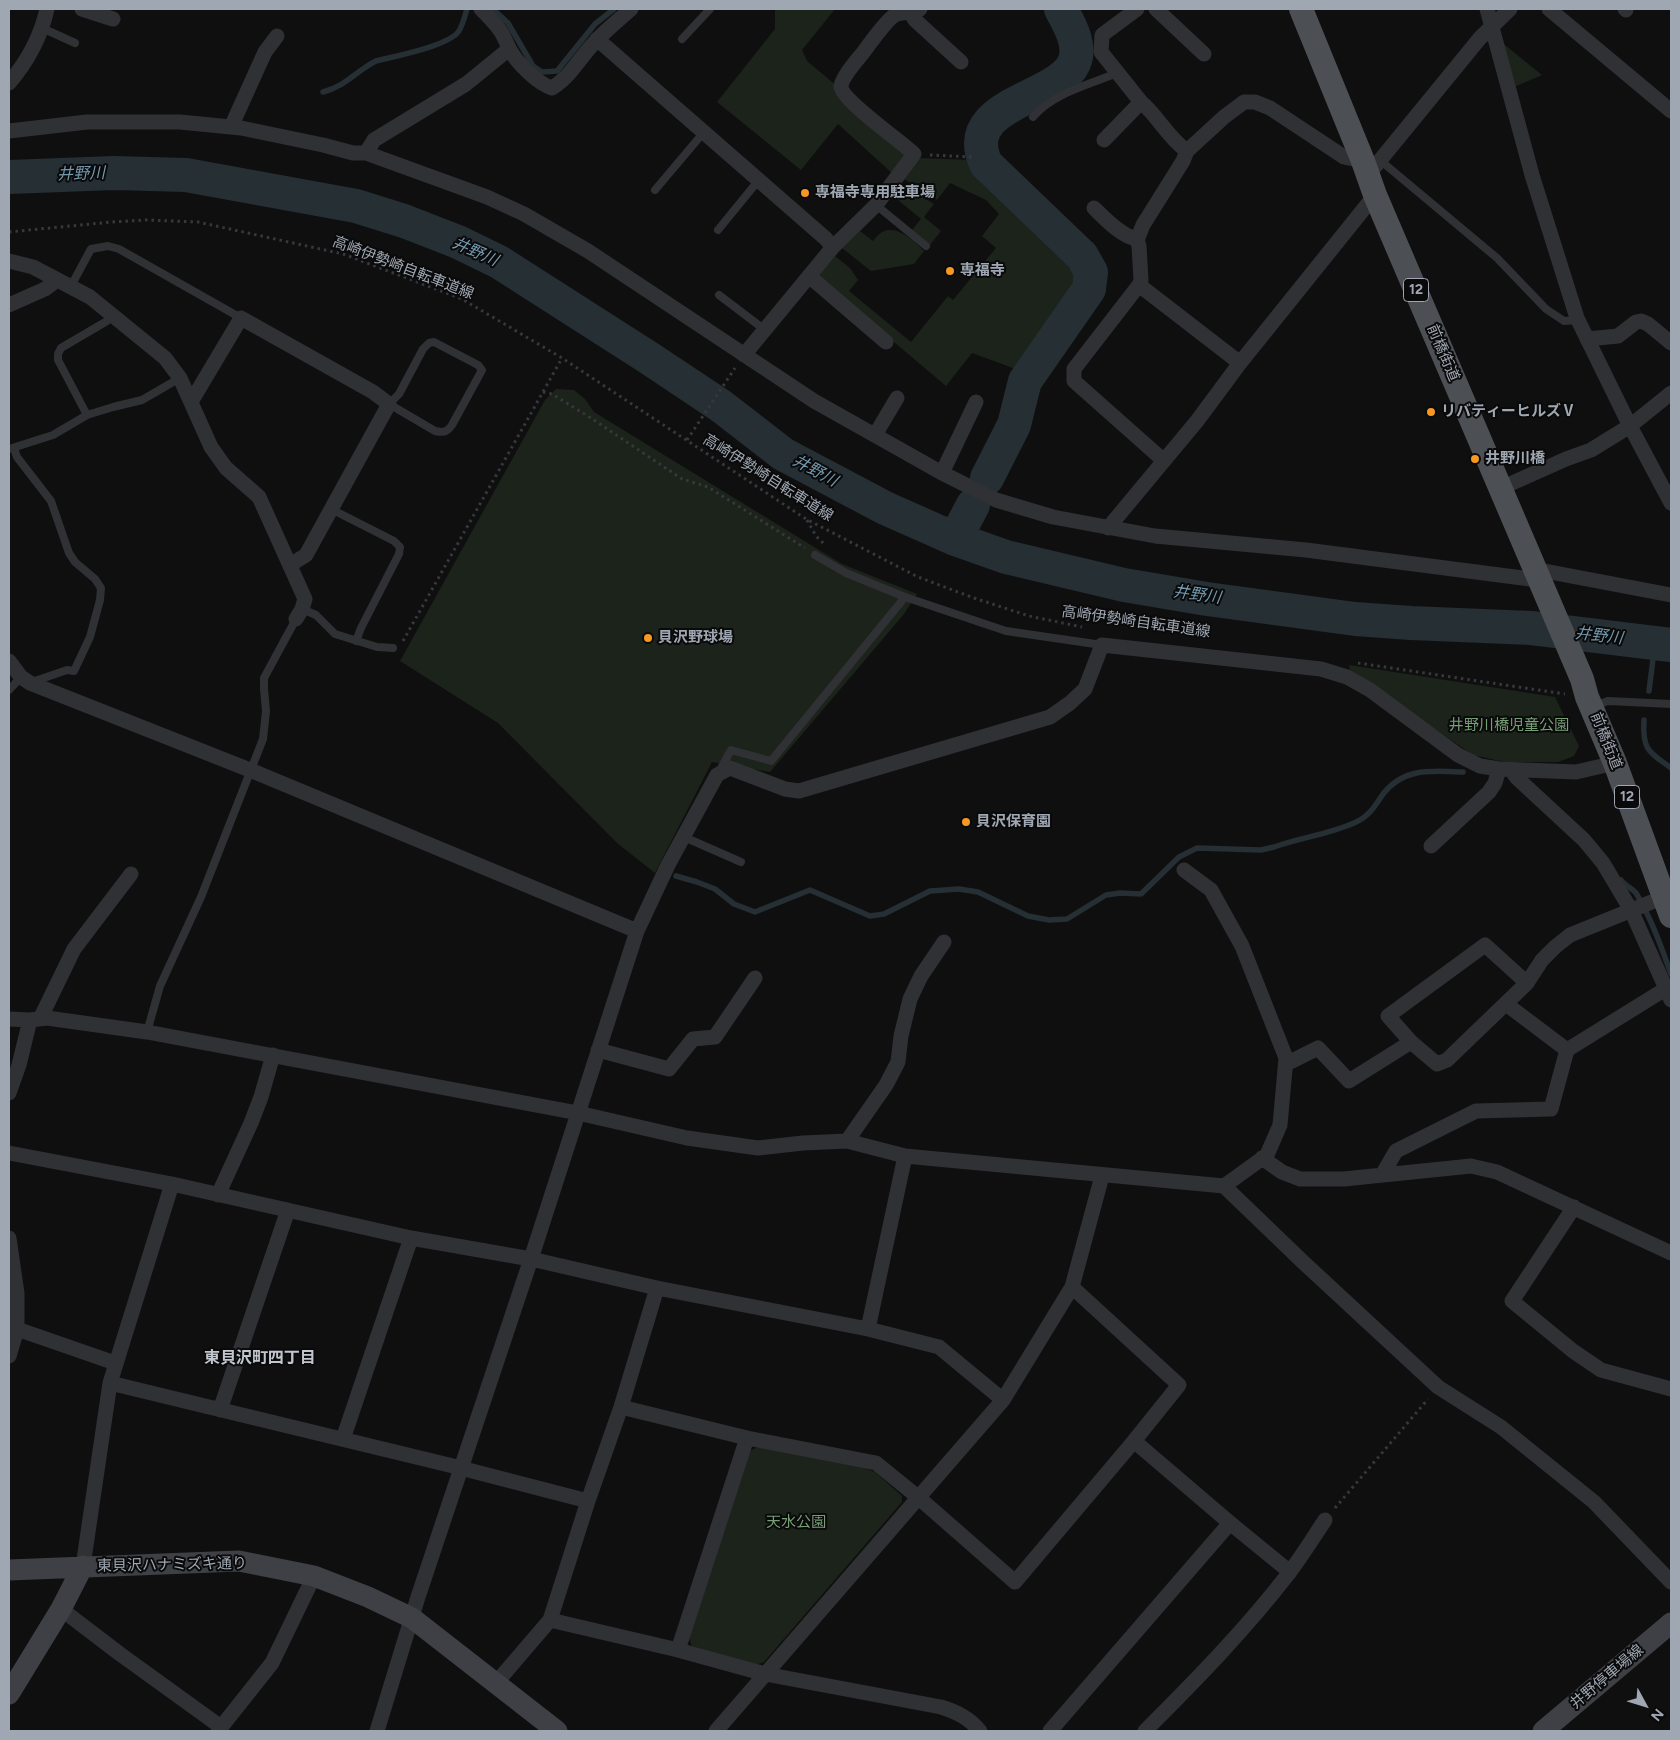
<!DOCTYPE html>
<meta charset="utf-8">
<style>
body{margin:0}
#map{position:relative;width:1680px;height:1740px;overflow:hidden;background:#0f0f10;font-family:Figtree,sans-serif}
canvas{display:block}
.frame{position:absolute;inset:0;border:10px solid #9fa7b2;pointer-events:none}
.north{position:absolute;left:1620px;top:1680px;width:50px;height:50px;-webkit-text-stroke:4px #0a0a0b;paint-order:stroke;rotate:129deg;font-size:14px;font-weight:700;line-height:20px;text-align:center;color:#9fa7b2}
.north::after{content:'';display:block;margin:auto;width:18px;height:22px;background:#9fa7b2;clip-path:polygon(50% 0,100% 100%,50% 72%,0 100%)}
</style>
<div id="map">
<canvas width="1680" height="1740"></canvas>
<div class="frame"></div>
<div class="north">N</div>
</div>
<script>
const context = document.querySelector('canvas').getContext('2d');
context.lineJoin = 'round';
function fillPath(path, color) { context.fillStyle = color; context.fill(path, 'evenodd'); }
function stroke(path, color, width, dash) { context.strokeStyle = color; context.lineWidth = width; context.lineCap = dash ? 'butt' : 'round'; context.setLineDash(dash || []); context.stroke(path); }
function label(font, color, halo, rows, align = 'center') {
  context.font = font + ' Figtree,"Noto Sans JP",sans-serif'; context.lineWidth = 4; context.setLineDash([]); context.textBaseline = 'middle'; context.strokeStyle = halo; context.fillStyle = color; for (const [text, x, y, turn = 0] of rows) {
    context.save(); context.translate(x, y); context.rotate((+turn || 0) * Math.PI / 180); context.textAlign = isNaN(turn) ? turn : align; if (halo) context.strokeText(text, 0, 0); context.fillText(text, 0, 0); context.restore();
  }
}
const green = new Path2D(`
 M775 9H835L802 50 807 61 837 86 907 151 893 174 838 124 801 170 717 102 775 29Z
 M1500 41 1542 75 1512 88Z
 M918 158 973 160 984 175 1076 264 1079 277 1078 287 1021 371 972 353 946 386 817 277 835 256 850 268 858 280 849 291 911 342 948 296 953 300 996 248 982 236 999 214 986 200 950 183 937 200 904 179Z
 M901 183 934 204 924 217 941 231 930 245 912 230 921 219 892 195Z
 M860 231 873 241C875 238 879 234 882 232 897 224 914 241 924 251L914 264 871 271 842 248Z
 M556 389 574 390 585 399 594 412 842 564 917 594 904 614 770 772 712 762 655 873 617 843 498 723 400 661 545 400Z
 M1349 665 1555 697 1579 746 1574 756 1558 762H1504L1473 755 1350 671Z
 M759 1446 864 1468 875 1472 902 1496V1502L764 1662 756 1665 692 1646 689 1638 750 1451Z`);
const stream = new Path2D(`
 M493 9 508 23 533 66 542 72 557 71 595 24 614 9
 M323 92C346 86 356 71 376 61 395 56 449 46 459 31 463 24 465 16 467 9
 M1649 691 1655 643
 M1644 720C1642 750 1649 752 1671 768
 M676 876 697 882 715 889 734 904 755 912 810 890 870 916 884 914 930 891 959 889 978 892 1028 916 1049 920 1067 919 1106 895 1120 893 1141 894 1179 857 1197 848 1261 850 1274 847C1300 838 1329 834 1354 823 1369 817 1375 806 1383 794 1404 767 1432 771 1463 772
 M1621 880C1625 886 1632 888 1636 893 1651 918 1661 946 1671 974`);
const river = new Path2D(`
 M9 177 114 173 186 175 356 206 404 221 458 242 499 262 649 358 721 406 783 454 885 508 955 539 1006 557 1124 585 1207 599 1355 619 1411 623 1531 628 1671 645
 M987 478 1014 425 1025 381 1089 289 1091 272 1082 256 986 164C958 102 1058 100 1074 63 1082 45 1069 24 1061 9
 M955 539 973 505`);
const path = new Path2D(`
 M930 155 972 157
 M9 232 112 222 147 220 198 222 343 254 462 299 562 358 806 519 918 577 974 598 1029 616 1082 627
 M543 392 552 394 591 418 682 479 708 487 805 548
 M687 440 735 368
 M807 520 816 536 823 543
 M403 641 562 358
 M1358 663 1565 694
 M1335 1508 1428 1399`);
const lane = new Path2D(`
 M42 28 75 43
 M682 39 710 9
 M1033 117C1053 93 1088 85 1117 73
 M1381 161 1497 258 1546 309 1564 321 1577 320
 M655 190 704 132
 M876 205 926 246
 M718 230 758 181
 M71 286 91 249 108 246 119 249 241 318
 M719 295 765 330
 M434 342 478 365 482 370 452 425C447 432 444 433 435 431L389 404 399 394 423 349 429 343Z
 M87 415 58 360V354L61 348 107 321 112 315
 M14 448 17 457 51 501 69 553 75 562 95 579 101 588 100 600 90 637 74 671 67 670 32 682
 M9 449 53 435 87 415 113 407 142 400 180 378
 M331 509 394 541 400 547 399 554 361 628 356 641
 M815 555 846 573 905 597 1006 631 1102 645
 M302 609 316 615 335 634 377 647 393 648
 M9 690 21 677
 M1594 706 1608 701 1671 704
 M720 770 731 750 771 761 905 597
 M684 837 741 862
 M147 1032 160 986 201 897 263 739 266 711 264 689V678L296 619`);
const street = new Path2D(`
 M82 9 113 19
 M481 9C487 15 494 22 499 29 504 35 506 43 510 50 517 63 538 84 552 88 571 77 581 55 597 40 607 29 620 19 631 9
 M1137 9 1102 35 1101 52 1141 102C1158 116 1168 138 1187 151
 M1156 9 1204 54
 M1487 9 1532 175 1577 318 1630 426 1671 503
 M1549 9 1671 111
 M1625 9 1626 10
 M911 13 915 20 961 62
 M597 39 825 238 833 247 744 355
 M9 83C27 62 41 36 47 9
 M231 127 265 52 277 36
 M9 131 87 122H180L241 128 323 145 353 153H366L487 197 524 214 588 251 814 401 942 473 996 500 1053 517 1155 536 1306 550 1538 580
 M1104 140 1141 102
 M366 153 374 140 466 84 509 49
 M1368 175 1480 38 1510 9
 M1094 208C1104 218 1123 238 1138 239
 M833 247 876 205 914 154C902 142 841 100 841 86 842 77 857 60 862 54 869 45 886 20 895 15 904 10 910 15 920 9
 M9 261 33 267 90 297 165 358 180 378 211 447 226 468 259 497 305 599 302 609 296 619
 M809 276 886 342
 M1139 285 1240 363
 M9 305 45 289 57 280
 M1587 339 1618 336 1636 322 1641 321 1648 324 1671 343
 M191 402 241 318 373 392 389 404 306 555 290 565
 M875 435 897 398
 M1163 460 1074 381V369L1139 285 1141 280 1139 246 1137 240 1143 225 1183 161 1187 151 1224 117 1244 102H1255L1270 108 1344 157 1363 161
 M942 473 976 402
 M1501 488 1566 459 1591 450 1630 426 1671 393
 M1108 528 1197 421 1240 363 1375 195
 M1534 569 1671 595
 M9 661 21 677 30 683 250 770 637 931
 M1511 770 1517 778 1584 840 1603 863 1631 910 1671 1000
 M1431 846 1489 792 1495 783 1499 769
 M1184 870 1211 890 1242 946 1286 1058 1280 1125 1267 1155 1224 1186
 M1527 983 1485 945 1388 1016 1411 1042 1437 1064 1447 1060 1527 983 1542 960 1555 947 1570 935 1664 897
 M1506 1004 1567 1050
 M9 1019 30 1020 47 1018 147 1032 578 1113 687 1138 758 1148 803 1143 847 1141 905 1156 1224 1186 1303 1262 1438 1387 1501 1427 1594 1502 1671 1582
 M40 1019 74 949 131 874
 M598 1050 669 1069 693 1039 715 1037 755 978
 M1286 1064 1318 1048 1349 1081 1411 1042
 M9 1093 19 1065 30 1020
 M847 1141 886 1085 898 1062 901 1036 910 999 921 976 944 942
 M9 1153 172 1184 411 1238 531 1259 657 1288 868 1329 939 1347 1003 1400
 M1262 1158 1282 1172 1300 1179H1344L1471 1166 1497 1172 1671 1253
 M1382 1175 1396 1151 1476 1111 1551 1109 1567 1050 1667 988
 M218 1195 251 1123 261 1097 273 1055
 M1574 1207 1512 1301 1573 1351 1601 1370 1671 1389
 M9 1238 17 1293V1329L9 1356
 M17 1329 115 1363
 M868 1329 905 1156
 M110 1383 449 1465 588 1501
 M621 1407 747 1438 876 1463 919 1498 1015 1582 1134 1441 1179 1385 1072 1287
 M220 1410 288 1210
 M343 1439 411 1238
 M1134 1441 1230 1523 1290 1572
 M83 1566 110 1383 172 1184
 M61 1609 120 1654 221 1727
 M550 1620 678 1650 765 1674 941 1707C957 1712 969 1718 980 1731
 M678 1650 747 1438
 M496 1683 550 1620 588 1501 621 1407 657 1288
 M218 1731 272 1663 314 1576
 M377 1731 418 1597 531 1259 637 931 668 865 717 775 730 768 785 789 799 791 1050 717 1070 703 1085 689 1102 645 1321 669 1347 677 1370 690 1458 755 1480 766 1499 769 1576 772 1615 763
 M716 1731 1003 1400 1072 1287 1102 1176
 M1050 1731 1230 1523
 M1145 1731C1195 1681 1245 1630 1289 1573 1302 1556 1313 1538 1325 1520`);
const secondary = new Path2D(`
 M9 1570 239 1561 314 1576 368 1597 412 1618 557 1731
 M9 1694 61 1609 83 1566
 M1543 1731 1671 1623`);
const primary = new Path2D(`
 M1301 9 1363 161 1375 195 1582 679 1587 697 1615 763 1671 916`);
const markers = [
 [805,193,5,"#f69821"],
 [950,271,5,"#f69821"],
 [1431,412,5,"#f69821"],
 [1475,459,5,"#f69821"],
 [648,638,5,"#f69821"],
 [966,822,5,"#f69821"]
];
const shields = [
 [1416,290,25],
 [1627,797,25]
];
const shieldNames = [
 ["12",1416,290],
 ["12",1627,797]
];
const poiNames = [
 ["専福寺専用駐車場",815,193],
 ["専福寺",960,271],
 ["リバティーヒルズⅤ",1441,412],
 ["井野川橋",1485,459],
 ["貝沢野球場",658,638],
 ["貝沢保育園",976,822]
];
const streetNames = [
 ["高崎伊勢崎自転車道線",403,268,21],
 ["前橋街道",1443,353,67],
 ["高崎伊勢崎自転車道線",768,478,32],
 ["高崎伊勢崎自転車道線",1136,622,8],
 ["前橋街道",1606,741,68],
 ["東貝沢ハナミズキ通り",172,1565,-1],
 ["井野停車場線",1607,1677,-40]
];
const parkNames = [
 ["井野川橋児童公園",1509,726],
 ["天水公園",796,1523]
];
const waterNames = [
 ["井野川",81,174,-2],
 ["井野川",475,252,24],
 ["井野川",815,471,28],
 ["井野川",1197,595,8],
 ["井野川",1599,636,7]
];
const neighbourhoodNames = [
 ["東貝沢町四丁目",260,1358]
];
fillPath(green, '#1b231b');
stroke(stream, '#252f34', 5.5);
stroke(river, '#252f34', 34);
stroke(path, '#36383c', 3, [2.5, 4]);
stroke(lane, '#303135', 8);
stroke(street, '#303135', 15);
stroke(secondary, '#3e4045', 21);
stroke(primary, '#4c4f54', 24);
for (const [x, y, r, color] of markers) { const dot = new Path2D(); dot.arc(x, y, r, 0, 2 * Math.PI); context.fillStyle = color; context.fill(dot); stroke(dot, '#0a0a0b', 2); }
for (const [x, y, w] of shields) { const box = new Path2D(); box.roundRect(x - w / 2, y - 11.5, w, 23, 4); context.fillStyle = '#0a0a0b'; context.fill(box); stroke(box, '#9fa7b2', 1); }
label('bold 14px', '#9fa7b2', null, shieldNames);
label('bold 15px', '#9fa7b2', '#0a0a0b', poiNames, 'left');
label('15px', '#9fa7b2', '#0a0a0b', streetNames);
label('15px', '#779e75', '#0a0a0b', parkNames);
label('italic 16px', '#749aaf', '#0a0a0b', waterNames);
label('bold 16px', '#c0c5ce', '#0a0a0b', neighbourhoodNames);
</script>
